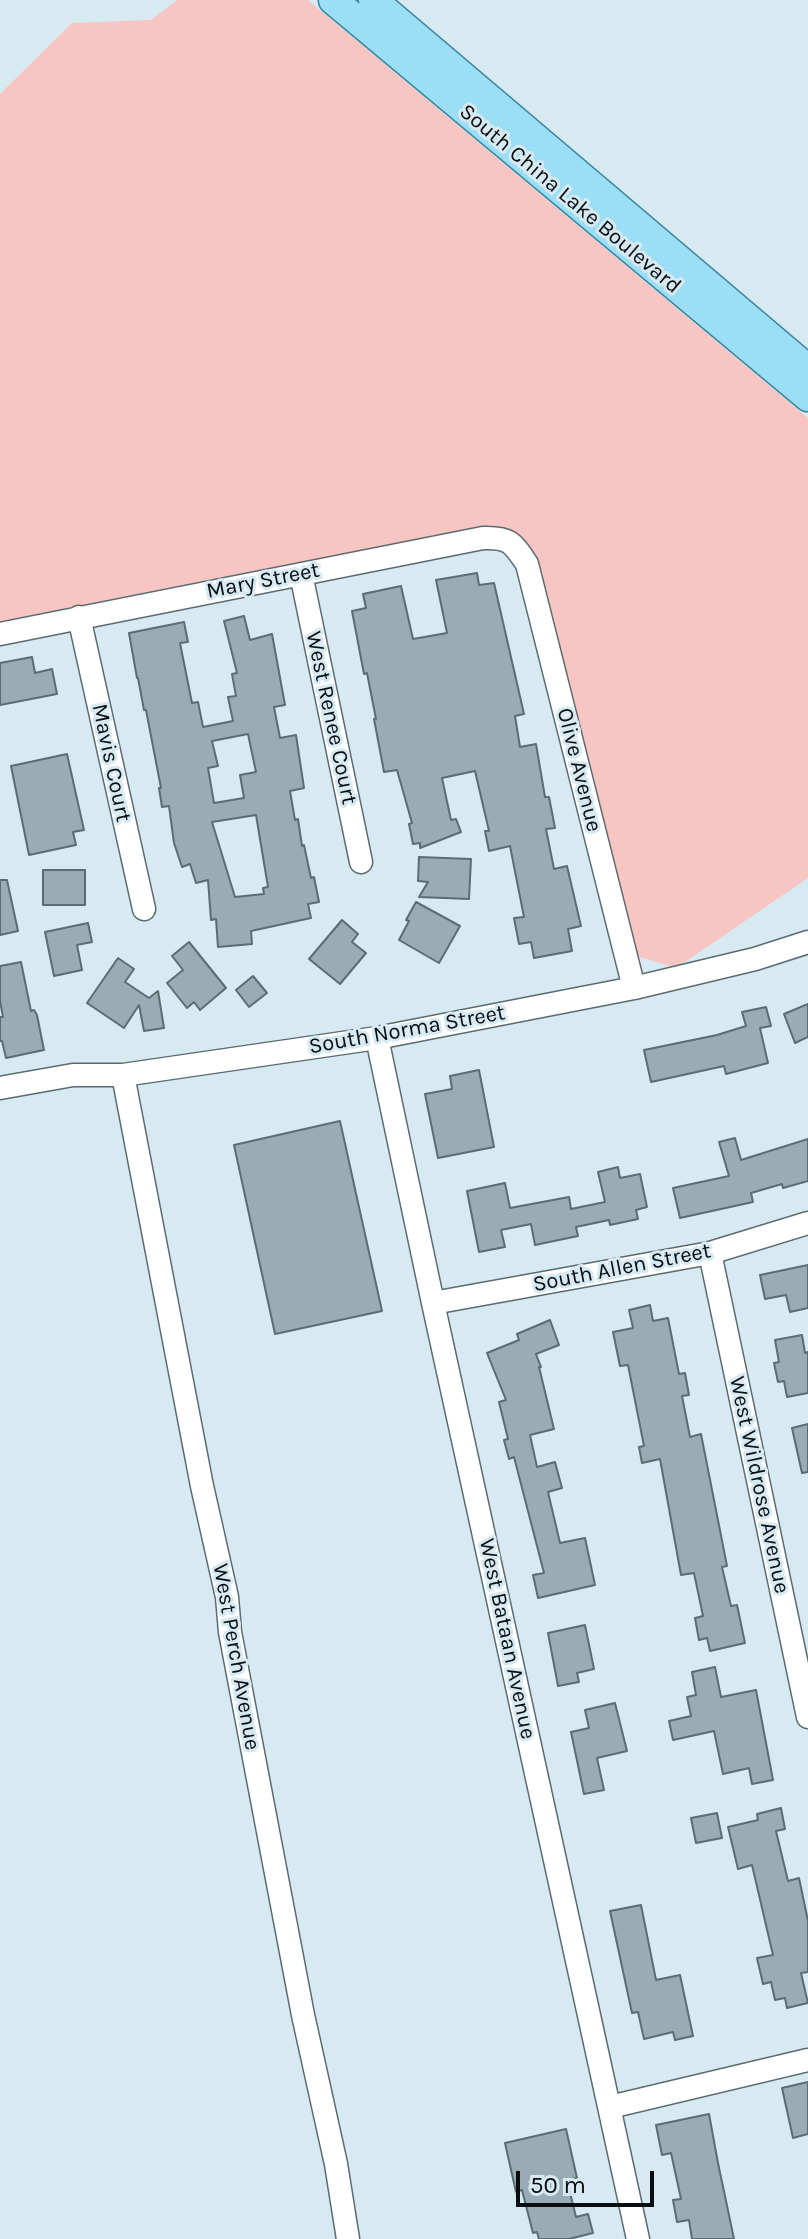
<!DOCTYPE html>
<style>
body{margin:0}
#map{position:relative;width:808px;height:2239px;overflow:hidden;background:#d7eaf2;font-family:Karla,sans-serif}
canvas{display:block}
.scale{position:absolute;left:516px;top:2171px;width:138px;height:36px;box-sizing:border-box;border:4px solid #070d10;border-top:0;padding-left:10px;font-size:24px;line-height:28px;white-space:nowrap;color:#070d10;-webkit-text-stroke:6px #d7eaf2;paint-order:stroke}
</style>
<div id="map">
<canvas width="808" height="2239"></canvas>
<div class="scale">50 m</div>
</div>
<script>
const context = document.querySelector('canvas').getContext('2d');
context.lineJoin = 'round';
function fillPath(path, color) { context.fillStyle = color; context.fill(path, 'evenodd'); }
function stroke(path, color, width, dash) { context.strokeStyle = color; context.lineWidth = width; context.lineCap = dash ? 'butt' : 'round'; context.setLineDash(dash || []); context.stroke(path); }
function label(font, color, halo, rows, align = 'center') {
  context.font = font + ' Karla,sans-serif'; context.lineWidth = 6; context.setLineDash([]); context.textBaseline = 'middle'; context.strokeStyle = halo; context.fillStyle = color; for (const [text, x, y, turn = 0] of rows) {
    context.save(); context.translate(x, y); context.rotate((+turn || 0) * Math.PI / 180); context.textAlign = isNaN(turn) ? turn : align; if (halo) context.strokeText(text, 0, 0); context.fillText(text, 0, 0); context.restore();
  }
}
const green = new Path2D(`
 M177 0H308L808 418V878L676 968 630 954 519 550 502 531 0 627V94L72 23 151 20Z`);
const building = new Path2D(`
 M477 573 479 585 494 583 524 714 515 716 520 747 536 744 545 797H549L555 828 546 829 554 869 567 866 581 926 568 929 572 951 534 958 531 942 519 944 514 918 524 917 510 846 489 851 485 831H489L475 771 442 778 451 820 456 819 461 832 420 848V843L413 844 409 824 412 823 397 770 384 772 374 719H376L367 673 364 674 352 611 366 608 363 594 401 586 413 639 447 633 436 580Z
 M244 616 250 640 272 634 285 705 274 707 280 738 296 735 304 788 290 791 295 820 298 819 302 846 304 845 311 878 314 877 319 902 308 904 311 918 251 931 252 944 218 947 216 919 211 920 208 880 196 883 190 864 182 867 174 843 169 806 162 807 159 788H161L146 710H144L138 678H137L129 633 184 622 188 642 180 643 192 703 198 702 203 727 233 721 228 697 236 696 232 674 237 673 224 621ZM248 734 256 772 240 775 244 798 214 803 208 768 218 766 212 741ZM256 815 268 887 263 888 264 894 235 897 212 822Z
 M32 657 35 673 52 669 57 694 0 705V663Z
 M67 754 84 830 73 832 76 845 29 855 11 766Z
 M419 857 471 859 469 899 419 897 428 882 418 881Z
 M43 870H85V905H43Z
 M0 880H7L18 931 0 935Z
 M416 902 460 926 439 963 399 940 409 921 406 920Z
 M342 920 358 934 352 942 366 953 340 984 309 959Z
 M88 923 92 942 77 945 82 970 54 976 45 932Z
 M189 942 226 988 200 1010 194 1002 187 1008 167 983 183 970 172 956Z
 M118 958 134 969 125 982 149 998 158 991 164 1028 144 1031 139 1005 124 1028 87 1003Z
 M21 962 31 1011 34 1010 37 1015 44 1050 6 1058 2 1041H0V1017H3L0 1001V966Z
 M253 976 267 993 249 1007 236 990Z
 M808 1004V1037L795 1043 784 1014Z
 M766 1007 771 1026 760 1028 768 1063 726 1074 724 1066 651 1082 644 1050 717 1035 746 1026 742 1012Z
 M479 1070 494 1147 438 1158 425 1094 452 1089 450 1076Z
 M340 1121 382 1311 275 1334 234 1145Z
 M735 1138 741 1160 808 1139V1181L783 1188 782 1184 751 1193 753 1202 680 1218 673 1188 729 1176 719 1142Z
 M618 1167 620 1178 640 1174 647 1207 636 1210 638 1219 610 1225 609 1220 576 1227 578 1236 535 1245 531 1224 501 1230 505 1247 479 1252 467 1191 505 1183 510 1208 569 1197 571 1209 605 1202 598 1172Z
 M808 1265V1308L790 1312 786 1295 765 1299 760 1275Z
 M650 1305 653 1321 668 1318 679 1374 685 1373 689 1395 682 1396 690 1437 701 1434 727 1566 722 1567 731 1606 737 1605 745 1643 710 1651 707 1638 699 1640 695 1618 703 1616 694 1573 681 1575 660 1459 642 1463 639 1447 644 1446 628 1365 620 1366 613 1332 633 1328 629 1310Z
 M550 1320 559 1345 536 1354 541 1367H539L554 1429 530 1435 537 1467 555 1462 562 1488 548 1492 560 1543 585 1538 595 1585 538 1598 533 1575 544 1573 514 1457 509 1459 504 1440 508 1439 499 1402 506 1400 487 1353 519 1340 517 1334Z
 M802 1335 805 1353 808 1352V1393L787 1397 784 1381 778 1382 774 1363 779 1362 775 1340Z
 M808 1424V1472L802 1473 792 1428Z
 M585 1625 594 1669 577 1673 579 1682 558 1686 548 1633Z
 M715 1667 721 1697 756 1690 773 1780 752 1784 749 1768 723 1774 714 1731 673 1740 669 1721 691 1716 687 1697 696 1695 692 1672Z
 M615 1703 627 1751 597 1758 604 1790 584 1794 571 1732 589 1728 585 1710Z
 M781 1808 785 1829 776 1831 788 1881 799 1878 808 1921V1972L801 1973 808 2003 787 2008 785 1998 775 2000 771 1982 763 1984 757 1958 773 1955 752 1865 738 1869 728 1827 758 1820 757 1814Z
 M717 1813 722 1838 696 1843 691 1818Z
 M641 1905 656 1980 680 1975 693 2036 675 2040 673 2032 644 2039 638 2012 632 2013 610 1911Z
 M808 2082V2134L793 2138 782 2088Z
 M709 2114 718 2163 734 2239H692L689 2220 677 2222 673 2200 681 2199 671 2153 662 2155 656 2125Z
 M566 2129 577 2178 567 2180 576 2217 588 2214 593 2233 569 2239H539L537 2232 533 2233 522 2190 516 2192 505 2143Z`);
const minor = new Path2D(`
 M301 574 361 862
 M79 617 144 909
 M0 634 483 538C510 537 513 543 527 564L634 988
 M377 1038 433 1303 638 2239
 M123 1075 202 1486 227 1597 230 1632 303 2015 336 2164 348 2239
 M0 1088 73 1075H123L377 1038 634 988 755 959 808 942
 M710 1253 808 1717
 M433 1303 710 1253 808 1223
 M610 2107 808 2060`);
const major = new Path2D(`
 M333 0 808 397
 M373 0 808 369`);
const streetNames = [
 ["South China Lake Boulevard",570,199,40],
 ["Mary Street",263,581,-11],
 ["West Renee Court",331,718,78],
 ["Mavis Court",111,763,78],
 ["Olive Avenue",579,770,76],
 ["South Norma Street",407,1030,-10],
 ["South Allen Street",622,1268,-11],
 ["West Wildrose Avenue",759,1485,78],
 ["West Bataan Avenue",507,1639,78],
 ["West Perch Avenue",236,1657,80]
];
fillPath(green, '#f7c5c2');
fillPath(building, '#9aacb3');
stroke(building, '#5b6c72', 2);
stroke(minor, '#5a6b71', 25);
stroke(major, '#3c87a0', 31);
stroke(minor, '#fff', 22);
stroke(major, '#9bdef5', 28);
label('22px', '#070d10', '#d7eaf2', streetNames);
</script>
